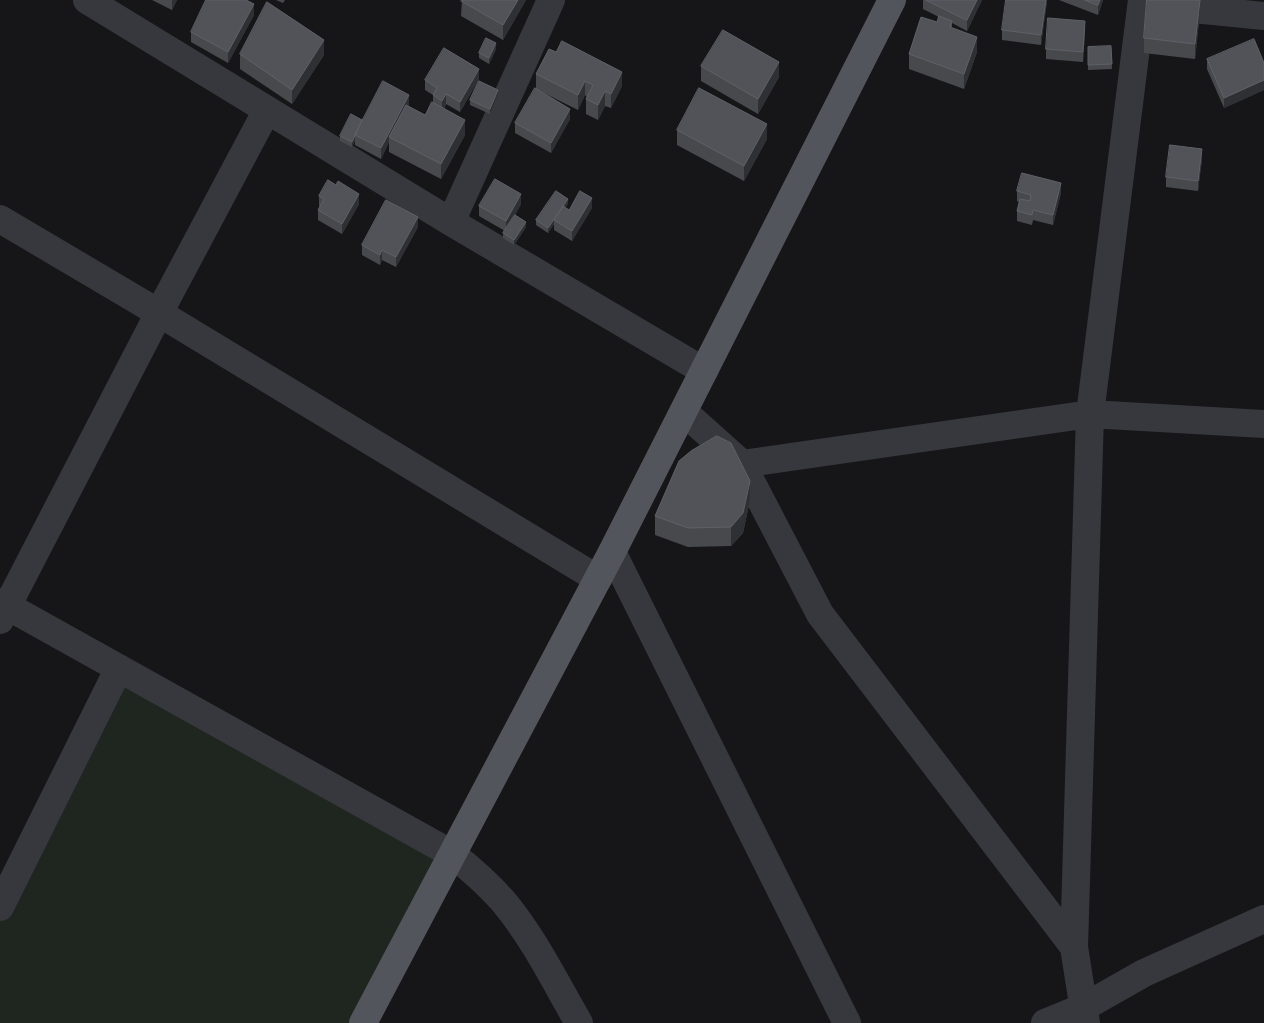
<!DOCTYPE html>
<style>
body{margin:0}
canvas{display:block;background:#161618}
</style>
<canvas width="1264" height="1023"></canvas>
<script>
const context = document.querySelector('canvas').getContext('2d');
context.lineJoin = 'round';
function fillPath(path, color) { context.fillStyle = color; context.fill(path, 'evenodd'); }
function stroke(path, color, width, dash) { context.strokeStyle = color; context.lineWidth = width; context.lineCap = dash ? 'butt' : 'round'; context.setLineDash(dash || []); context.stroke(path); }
const green = new Path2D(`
 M119 668 452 854 358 1023H0V907Z`);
const minor = new Path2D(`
 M87 0 451 222 704 371
 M1163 6 1264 16
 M0 219 159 313 598 579
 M451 222 551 0
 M684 412 742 464 820 614 1074 947
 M742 464 1090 414 1264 424
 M612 552 847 1023
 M0 602 452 854C471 869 488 884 503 901 534 938 555 982 579 1023
 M0 620 159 313 267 110
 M0 907 119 668
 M1045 1023 1084 1007 1144 973 1264 919
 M1086 1023 1074 947 1090 414 1142 0`);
const major = new Path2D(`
 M363 1023 612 552 892 0`);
const wall = new Path2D(`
 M152 0H177L172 10Z
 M276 0H285L283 3Z
 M462 0H526L503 40 461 16Z
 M923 0H982L967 31 952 23V28L977 52 964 89 909 69V54L937 22 939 17 923 9Z
 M1047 0 1041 45 1002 40V30Z
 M1059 0H1103L1098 15Z
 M1200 12 1195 59 1144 53V38Z
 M254 15 228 63 191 42V32Z
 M1085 31 1083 62 1046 59V49Z
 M1111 46 1112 69 1088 70V47Z
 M496 49 489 64 479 58V53Z
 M549 49 622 86 611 108 605 106 598 120 586 114V99L587 97 585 95 578 110 536 89V74Z
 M240 54 324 55 292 104 240 69Z
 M1207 59 1264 63V90L1224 108 1207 69Z
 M701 66 779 77 758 114 701 81Z
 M479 79 460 112 446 104 444 109 465 135 441 179 389 152V142L381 159 355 145V141L352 147 340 141V136L362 120 409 105 408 106 425 115 433 103V95L425 90V80Z
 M498 95 490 114 470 105V100Z
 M570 119 551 153 515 133V123Z
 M677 130 767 139 744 181 677 145Z
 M1202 159 1198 191 1166 187V177Z
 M1017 191 1061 193 1053 225 1033 220 1032 225 1017 221V211L1019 202 1017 201Z
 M319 196 359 204 342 234 318 220V210L320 207 319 206Z
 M521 204 515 215 526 227 514 245 503 238V233L505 231 479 216V206Z
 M568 204 565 208 569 210 592 208 572 241 554 230V224L548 233 536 225V220Z
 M418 227 396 267 382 260 380 265 362 255V245Z
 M750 500 743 533 731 546 688 547 655 535V516Z`);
const shadedWall = new Path2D(`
 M172 0H177L172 10Z
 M518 0H526L503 40V25Z
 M977 0H982L967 31V20Z
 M1046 0H1047V3L1041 45V35Z
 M1100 0H1103L1098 15V5Z
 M1200 0V12L1195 59V44Z
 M254 4V15L228 63V52Z
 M1085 21V31L1083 62V52Z
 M977 37V52L964 89V74Z
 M324 40V55L292 104V90Z
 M496 43V49L489 64V58Z
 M779 62V77L758 114V99Z
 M479 69V79L460 112V102Z
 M622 72V86L611 108V94Z
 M1264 80V90L1224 108V98Z
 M585 81V95L578 110V95Z
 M498 90V95L490 114V109Z
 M605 91V106L598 120V105Z
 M446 94V104L442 111V101Z
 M409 95V105L392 138 389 137V142L381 159V148Z
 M570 109V119L551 153V143Z
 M465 120V135L441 179V164Z
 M767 124V139L744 181V166Z
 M355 136V141L352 147V142Z
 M1202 149V159L1198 191V181Z
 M1061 183V193L1053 225V215Z
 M359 194V204L342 234V224Z
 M521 194V204L506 232V221Z
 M592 198V208L572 241V231Z
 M568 199V204L556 221 554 220V224L548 233V228Z
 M418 217V227L396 267V257Z
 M526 222V227L514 245V240Z
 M382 250V260L380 265V255Z
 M750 481V500L743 533 731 546V527Z`);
const building = new Path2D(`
 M206 0H246L254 4 228 52 191 32Z
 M462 0H518L503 25 461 1Z
 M926 0H977L967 20Z
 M1006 0H1046L1041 35 1002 30Z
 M1085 0H1100L1098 5Z
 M1147 0H1200L1195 44 1144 38Z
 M267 2 324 40 292 90 240 54Z
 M939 16 952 21 950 27 977 37 964 74 909 54 921 17 937 22Z
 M1048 18 1085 21 1083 52 1046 49Z
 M723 30 779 62 758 99 701 66Z
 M486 38 496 43 489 58 479 53Z
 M1254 39 1264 63V80L1224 98 1207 59Z
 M562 41 622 72 611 94 605 91 598 105 586 99 593 85 585 81 578 95 536 74 549 49 556 52Z
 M1111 46 1112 64 1088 65V47Z
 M444 48 479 69 460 102 446 94 442 101 433 95 437 88 425 80Z
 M383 81 409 95 381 148 355 135Z
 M479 81 498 90 490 109 470 100Z
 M535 88 570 109 551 143 515 123Z
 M699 88 767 124 744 166 677 130Z
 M432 102 465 120 441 164 389 137 406 105 425 115Z
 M351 114 362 120 352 142 340 136Z
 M1170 145 1202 149 1198 181 1166 177Z
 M1022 173 1061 183 1053 215 1033 210 1032 215 1017 211 1020 199 1030 201 1031 195 1017 191Z
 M495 179 521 194 506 221 479 206Z
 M328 180 336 185 338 181 359 194 342 224 318 210 324 199 319 196Z
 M556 191 568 199 548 228 536 220Z
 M580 191 592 198 572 231 554 220 563 206 569 210Z
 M386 200 418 217 396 257 382 250 380 255 362 245Z
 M515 215 526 222 514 240 503 233Z
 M717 436 731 443 750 481 743 513 731 527 688 528 655 516 679 461 691 451Z`);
fillPath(green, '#1e261f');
stroke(minor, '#37383d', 28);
stroke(major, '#53555c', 28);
fillPath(wall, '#47494d');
fillPath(shadedWall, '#2f3033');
fillPath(building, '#525359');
stroke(building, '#5f6168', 1);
</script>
